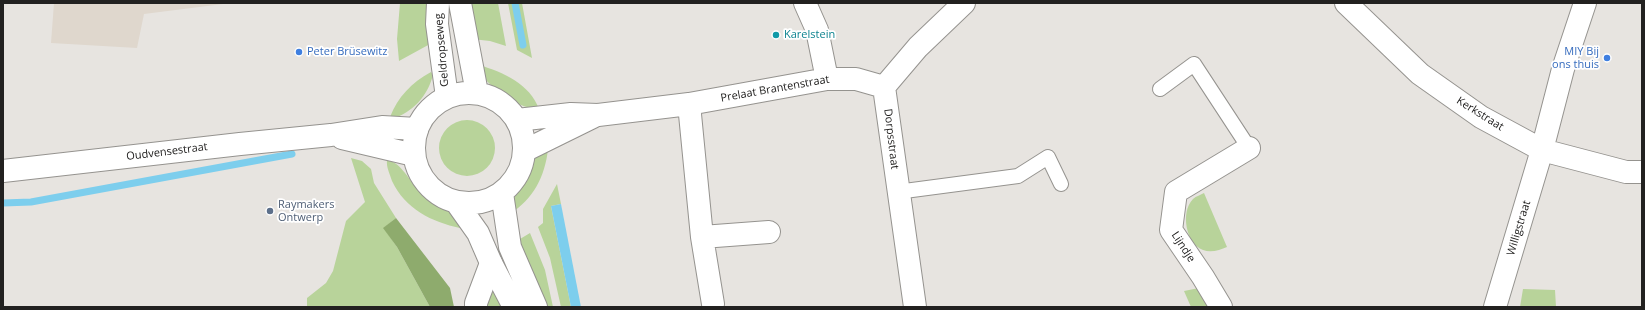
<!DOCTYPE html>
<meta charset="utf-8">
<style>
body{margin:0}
#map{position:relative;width:1645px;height:310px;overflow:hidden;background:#e7e4e0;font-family:"Open Sans",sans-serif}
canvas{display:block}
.frame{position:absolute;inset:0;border:4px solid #222120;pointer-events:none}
</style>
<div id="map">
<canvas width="1645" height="310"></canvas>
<div class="frame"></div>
</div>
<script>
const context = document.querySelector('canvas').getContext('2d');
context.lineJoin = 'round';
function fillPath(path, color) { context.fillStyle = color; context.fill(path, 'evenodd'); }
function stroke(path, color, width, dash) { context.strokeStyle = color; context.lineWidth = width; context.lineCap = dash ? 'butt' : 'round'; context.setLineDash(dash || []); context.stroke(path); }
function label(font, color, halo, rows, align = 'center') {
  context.font = font + ' "Open Sans",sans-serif'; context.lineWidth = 3.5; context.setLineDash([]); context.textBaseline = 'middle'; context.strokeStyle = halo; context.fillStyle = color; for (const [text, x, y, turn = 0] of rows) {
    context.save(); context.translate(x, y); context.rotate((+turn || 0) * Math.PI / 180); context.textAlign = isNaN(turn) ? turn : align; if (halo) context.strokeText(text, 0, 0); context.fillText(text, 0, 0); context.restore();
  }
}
const built = new Path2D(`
 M54 3H231L144 14 137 48 51 43Z`);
const green = new Path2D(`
 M400 3H427L430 44 399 61 397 39Z
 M466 3H498L506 46 490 41 472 39Z
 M508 3H522L532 58 517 50Z
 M479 65C503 72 530 84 539 109 523 110 496 92 486 80 483 76 481 70 479 65Z
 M431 72 433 75C427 97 413 112 392 119L390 117C398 97 411 83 431 72Z
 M439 148a28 28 0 1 1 56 0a28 28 0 1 1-56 0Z
 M548 149C545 177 533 199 510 214L512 195 525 172 541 151Z
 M351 158 362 161 371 169 374 183 396 218 384 228 397 247 430 307H307V298L326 283 333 271 346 221 365 202Z
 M387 160C400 162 408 178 416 187 430 204 451 208 464 227L460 228C432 222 405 209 392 181 390 174 386 167 387 160Z
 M557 184 561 204 551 206 571 307H561L550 258 538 227 543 223V209Z
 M1204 193 1227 247C1220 250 1211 253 1203 250 1186 244 1180 212 1193 199 1196 196 1201 195 1204 193Z
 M530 233 545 270 553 307H543L515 242Z
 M490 282 505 307H486Z
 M1199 288 1210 307H1191L1184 291Z
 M1523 289 1555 290 1556 307H1520Z`);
const forest = new Path2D(`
 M396 218 450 288 454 307H430L397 247 383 228Z`);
const water = new Path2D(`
 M561 204 581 307H571L551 206Z`);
const stream = new Path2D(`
 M515 3 523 45
 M3 203 31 202 292 154`);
const lane = new Path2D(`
 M1160 89 1194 64 1249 148
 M897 192 1018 176 1048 157 1061 184`);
const street = new Path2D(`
 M805 3 817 30 827 79
 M1346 3 1420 74 1481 117 1542 150 1626 172H1642
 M689 104 702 237 713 304
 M517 120 571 114 598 115 689 104 827 79H856L884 87
 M342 138 414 155
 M524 151 593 117
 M3 171 240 144 331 135 382 127 417 129
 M702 237 769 232
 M476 307V303L491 263
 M915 307 884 87 918 47 964 3
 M1221 307 1203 277 1171 230 1176 192 1249 148
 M1495 307 1542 150 1563 69 1585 3`);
const secondary = new Path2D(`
 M438 3 437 24 447 97
 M460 3 477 93
 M414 148a55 55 0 1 1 110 0a55 55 0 1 1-110 0Z
 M502 193 510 247 536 307
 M456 202 478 233 491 263 514 307`);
const markers = [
 [776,35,4,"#0f9aa8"],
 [299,52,4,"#3f7fe0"],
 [1607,58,4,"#3f7fe0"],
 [270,211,4,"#5c6f8a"]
];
const cultureNames = [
 ["Karelstein",784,35]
];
const streetNames = [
 ["Geldropseweg",442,50,-95],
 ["Prelaat Brantenstraat",775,89,-10],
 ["Kerkstraat",1480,114,32],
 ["Dorpsstraat",891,139,83],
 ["Oudvensestraat",167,152,-7],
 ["Willigstraat",1519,228,-73],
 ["Lijndje",1183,247,57]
];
const shopNames = [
 ["Peter Brüsewitz",307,52],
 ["MIY Bij",1599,52,"right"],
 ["ons thuis",1599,65,"right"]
];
const serviceNames = [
 ["Raymakers",278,205],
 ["Ontwerp",278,218]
];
fillPath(built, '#dfd7cd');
fillPath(green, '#b8d39a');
fillPath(forest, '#8eab6d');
fillPath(water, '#7dceed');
stroke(stream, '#7dceed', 7);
stroke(lane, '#95938f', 16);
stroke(street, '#95938f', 24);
stroke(secondary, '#95938f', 24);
stroke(lane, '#fff', 14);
stroke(street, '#fff', 22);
stroke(secondary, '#fff', 22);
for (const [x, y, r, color] of markers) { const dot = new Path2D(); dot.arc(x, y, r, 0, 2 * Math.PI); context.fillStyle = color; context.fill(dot); stroke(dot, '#fff', 1.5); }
label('11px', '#0d838f', '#fff', cultureNames, 'left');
label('11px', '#222120', '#fff', streetNames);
label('11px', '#366cbe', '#fff', shopNames, 'left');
label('11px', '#4e5e75', '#fff', serviceNames, 'left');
</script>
